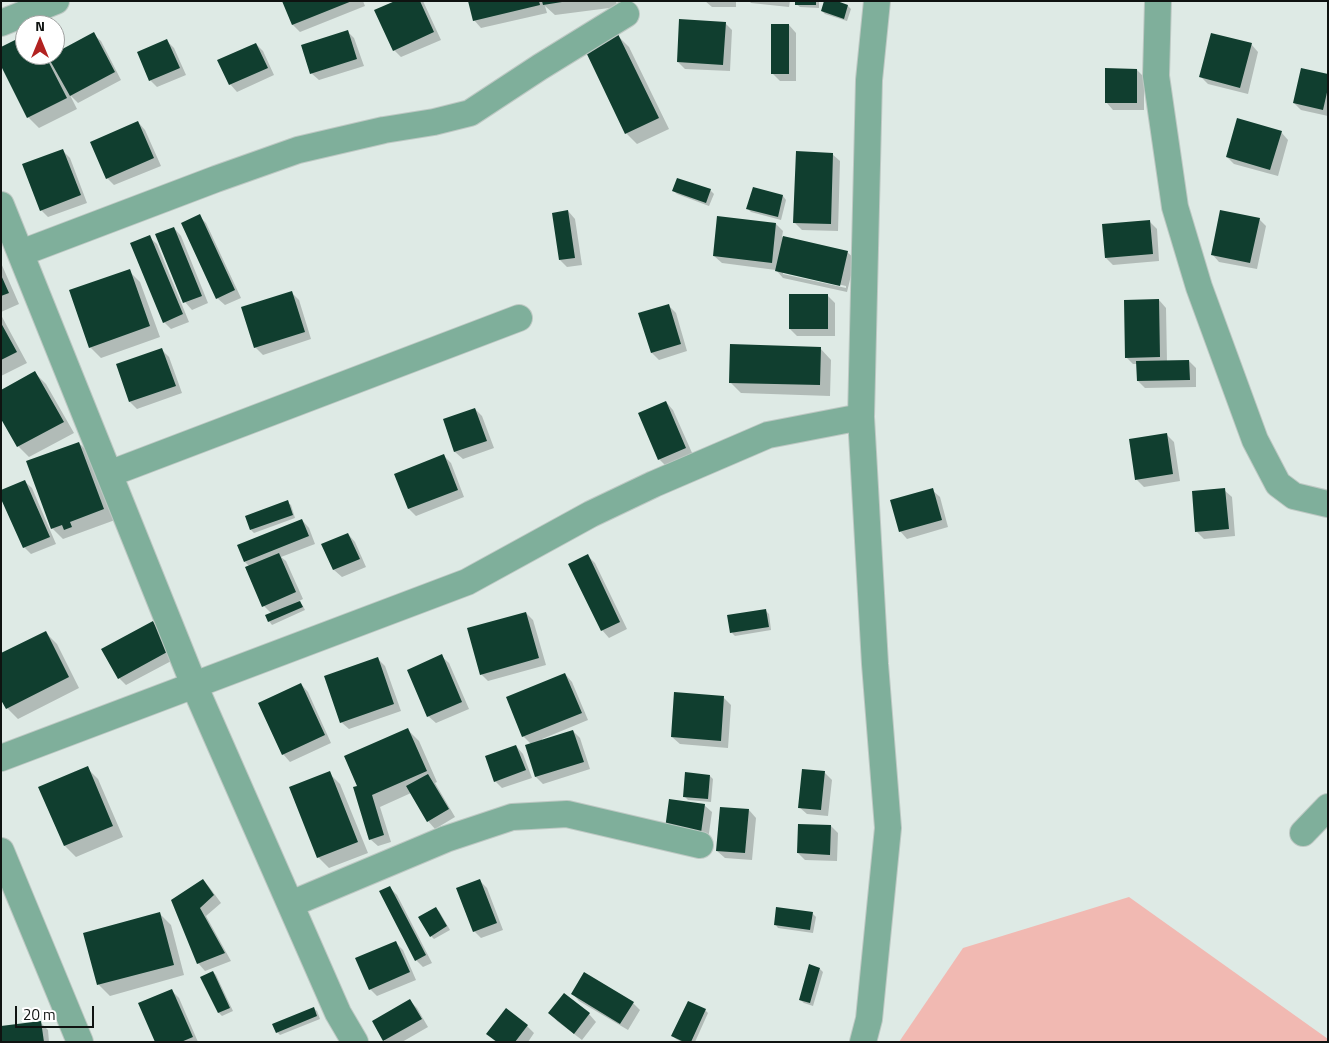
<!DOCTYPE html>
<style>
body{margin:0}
#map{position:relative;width:1329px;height:1043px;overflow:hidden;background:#deeae5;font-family:"Titillium Web",sans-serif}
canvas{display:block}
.frame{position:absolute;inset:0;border:2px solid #0f1311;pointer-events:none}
.north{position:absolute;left:15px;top:15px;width:50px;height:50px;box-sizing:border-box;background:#fff;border:1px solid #9fa1a0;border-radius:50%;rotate:0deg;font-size:14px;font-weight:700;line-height:20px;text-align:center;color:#0f1311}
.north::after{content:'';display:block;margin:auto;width:18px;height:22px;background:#b22221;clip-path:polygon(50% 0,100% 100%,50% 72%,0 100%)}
.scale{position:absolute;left:15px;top:1006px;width:79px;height:22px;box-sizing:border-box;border:2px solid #0f1311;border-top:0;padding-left:6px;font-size:15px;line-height:18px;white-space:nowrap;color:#0f1311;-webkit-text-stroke:4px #fff;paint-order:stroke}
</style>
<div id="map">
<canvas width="1329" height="1043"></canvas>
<div class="frame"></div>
<div class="north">N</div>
<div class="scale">20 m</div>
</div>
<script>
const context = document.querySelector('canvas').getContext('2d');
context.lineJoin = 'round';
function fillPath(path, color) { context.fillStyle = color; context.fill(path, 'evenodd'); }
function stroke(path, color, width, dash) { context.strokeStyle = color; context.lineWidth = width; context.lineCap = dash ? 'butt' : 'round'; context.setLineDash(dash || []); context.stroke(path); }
const green = new Path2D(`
 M1129 897 1328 1039V1042H899L963 948Z`);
const shadow = new Path2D(`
 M284 1H363L365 6 300 32 293 25Z
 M398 1H423L441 40 401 57 394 50Z
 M470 1H616L617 7 555 15 545 6 547 13 481 28 474 20Z
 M705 1H736V7H712Z
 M749 1H790L789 7 751 3Z
 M797 1H819V8L800 7 796 4Z
 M833 1 848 6 851 9 847 21 825 14 822 11Z
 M725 23 732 30 730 71 685 69 678 62Z
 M789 25 796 33V81H780L772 73Z
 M347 31 354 38 364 66 319 80 311 73Z
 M93 34 101 41 121 80 78 103 70 95 77 109 39 128 28 117 1 63 25 36V55H49L50 57Z
 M618 36 629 47 669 129 637 144 626 133Z
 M167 41 174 48 186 75 157 87 150 80Z
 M256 44 263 51 274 75 237 92 230 84Z
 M1251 44 1258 52 1248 94 1208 84 1201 77Z
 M1137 70 1144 77V110H1113L1106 102Z
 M1328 75V116L1301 110 1294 103Z
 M138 122 145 130 161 166 114 185 107 178Z
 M1281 132 1288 140 1278 176 1234 164 1227 157Z
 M63 151 70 158 87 203 48 217 41 210Z
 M832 154 840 161 838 231 802 230 795 223Z
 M753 189 783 196 786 200 781 220 751 212 748 209Z
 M710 190 714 194 709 206 677 194 674 191Z
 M568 211 575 219 582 265 567 267 560 260Z
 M199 216 206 223 241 298 225 305 217 298Z
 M1259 219 1266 226 1257 269 1219 262 1212 254Z
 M1149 221 1157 229 1159 261 1113 265 1106 258Z
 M776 224 783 231 782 237 847 252 855 259 847 292 783 278 776 270 722 263 714 256ZM783 272 846 286V288L783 274Z
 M174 228 181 236 208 303 192 310 185 302Z
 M149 237 157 244 189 322 171 329 164 322Z
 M1 263 19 304 1 312Z
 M129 271 140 282 160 337 101 358 90 347Z
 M292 293 299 300 311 339 263 355 255 347Z
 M828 296 835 303V336H797L790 329Z
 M1159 300 1166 308 1167 362 1189 361 1196 368V387L1145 388 1138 381 1137 364H1133L1126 357Z
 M668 305 676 313 687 351 659 360 652 353Z
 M1 315 27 363 1 376Z
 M820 348 831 360 830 396 741 393 730 382Z
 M162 350 169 357 182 393 137 409 130 402Z
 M35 373 46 384 74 433 29 457 18 446Z
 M666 402 673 410 693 455 666 466 659 459Z
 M475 409 482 416 494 448 463 459 455 452 444 420Z
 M1167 435 1174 442 1180 481 1144 487 1137 480 1130 440Z
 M79 443 90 454 115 520 63 539 52 528Z
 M444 456 451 463 464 497 416 516 409 509 396 475Z
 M24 481 32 488 56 544 31 554 24 547Z
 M932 490 940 497 948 527 907 539 900 531Z
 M1224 490 1232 497 1235 536 1204 539 1197 532Z
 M287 502 291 505 295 518 254 533 251 530Z
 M302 520 309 528 315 544 281 557 286 561 303 599 299 601 303 606 305 610 272 625 269 621 272 614 264 606 250 567 245 562Z
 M348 534 355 542 366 567 342 577 334 570 323 545Z
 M588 556 595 563 627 629 609 638 602 630Z
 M766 611 769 614 771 630 735 636 732 633Z
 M526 613 533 620 546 665 488 681 481 674Z
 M152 623 160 630 175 659 126 685 119 678Z
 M46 633 57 644 79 688 18 719 7 708Z
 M441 656 449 663 469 709 436 723 428 716Z
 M378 659 385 666 401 711 349 729 341 722Z
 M565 674 572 682 588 720 542 739V741L573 731 580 738 590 769 543 784 536 777 531 744 523 736Z
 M301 684 308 692 331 743 290 762 283 754Z
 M724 698 731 705 728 748 680 744 672 737Z
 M408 730 419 741 437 782 435 783 455 817 435 829 428 821 411 793 380 807 391 842 378 846 370 839 359 787Z
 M516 746 523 754 532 778 502 788 495 781Z
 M87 768 98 779 123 837 76 857 65 846 40 788Z
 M824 772 832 780 828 816 807 814 799 807Z
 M329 773 340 784 368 853 329 868 318 857Z
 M710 776 713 779 711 802 688 800 684 796Z
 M704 805 712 812 708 840 673 836Z
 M749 810 756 818 752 860 725 858 717 851Z
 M831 826 838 833 837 861 805 860 798 853Z
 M203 880 210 888 221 903 206 916 231 961 205 971 198 963 173 900Z
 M480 881 487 888 503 930 481 938 474 931Z
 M389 887 397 895 432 963 423 967 416 960Z
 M435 908 439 911 450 930 434 939 431 936Z
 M812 913 816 917 813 933 778 928 775 924Z
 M160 914 171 925 184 975 110 996 99 985 84 934Z
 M396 943 403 950 416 980 377 996 370 989Z
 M820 969 823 972 813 1006 804 1003 800 1000Z
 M213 972 216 975 233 1011 222 1016 219 1013 202 977Z
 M171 990 179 998 198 1042H156Z
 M572 993 633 1003 640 1010 628 1030 579 1001Z
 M410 1001 417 1008 428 1027 402 1042H386L384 1040Z
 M313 1008 317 1011 320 1019 280 1035 277 1032Z
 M506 1010 527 1026 534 1033 528 1042H496L488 1034Z
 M705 1010 708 1013 695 1042H682L676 1039 673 1036Z
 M550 1013 589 1014 596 1022 582 1040 557 1021Z
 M41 1023 48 1030 49 1042H1Z`);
const building = new Path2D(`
 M282 1H352L292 25Z
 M395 1H420L434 32 393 51 374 10Z
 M468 1H539L540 5 473 21Z
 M542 1H561L562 2 543 5Z
 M795 1H816V5H795Z
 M824 1H837L848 5 844 19 821 11Z
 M679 19 726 22 723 65 677 62Z
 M771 24H789V74H771Z
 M348 30 357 59 310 74 301 45Z
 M94 32 115 72 70 96 48 57 55 55V53Z
 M1211 33 1252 43 1240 88 1199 77Z
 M618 34 659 118 625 134 585 50Z
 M25 35V55H45L67 98 27 118 1 66V47Z
 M167 39 180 68 149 81 137 52Z
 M256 43 268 68 229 85 217 60Z
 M1105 68 1137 69V103H1105Z
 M1301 68 1328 74V88L1323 110 1293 103Z
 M1237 118 1282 131 1270 170 1226 157Z
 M138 121 154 158 106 179 90 142Z
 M63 149 81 195 40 211 22 164Z
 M796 151 833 153 831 224 793 223Z
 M677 178 711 189 706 203 672 191Z
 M753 187 783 195 778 217 746 209Z
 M568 210 575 258 559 260 552 213Z
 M1220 210 1260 218 1250 263 1211 255Z
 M200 214 235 290 216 299 181 223Z
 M717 216 776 223 772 263 713 256Z
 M1150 220 1153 254 1105 258 1102 224Z
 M174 227 202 296 183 303 155 234Z
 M150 235 183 314 163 323 130 243Z
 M783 236 848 251 840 286 775 271Z
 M130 269 150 326 89 348 69 290Z
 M1 275 9 293 1 296Z
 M292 291 305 332 254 348 241 307Z
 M789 294H828V329H789Z
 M1159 299 1160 357 1125 358 1124 300Z
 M669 304 681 344 651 353 638 313Z
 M1 323 17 352 1 360Z
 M730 344 821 347 820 385 729 383Z
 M162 348 176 386 129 402 116 364Z
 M1189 360 1190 380 1137 381 1136 361Z
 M35 371 64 422 17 447 1 419V390Z
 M666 401 686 448 658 460 638 413Z
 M475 408 487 441 454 452 443 419Z
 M1167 433 1173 474 1135 480 1129 439Z
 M79 442 104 509 70 522 72 527 64 530 62 525 51 529 26 461Z
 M444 454 458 490 408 509 394 474Z
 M25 480 50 537 23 548 1 499V490Z
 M933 488 942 520 899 532 890 500Z
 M1225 488 1229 529 1195 532 1192 491Z
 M288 500 293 515 250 530 245 516Z
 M302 519 309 536 244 562 237 545Z
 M348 533 360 559 333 570 321 544Z
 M279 553 296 592 262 607 245 567Z
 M588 554 620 622 601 631 568 564Z
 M300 601 303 607 268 622 265 615Z
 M766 609 769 627 730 633 727 615Z
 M526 612 539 658 480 675 467 628Z
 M153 621 169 651 118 679 101 649Z
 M46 631 69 677 6 709 1 700V653Z
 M442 654 462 702 427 717 407 670Z
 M378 657 394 704 340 723 324 676Z
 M565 673 582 713 522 737 506 697Z
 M301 683 325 735 282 755 258 703Z
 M674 692 724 696 721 741 671 737Z
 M408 728 427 771 372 795 384 835 369 840 353 787 357 786 344 756Z
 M573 730 584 762 535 777 525 745Z
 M516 745 526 770 494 782 485 756Z
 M88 766 113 826 64 846 38 787Z
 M802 769 825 771 821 810 798 808Z
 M330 771 358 842 317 858 289 787Z
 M685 772 710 775 708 799 683 797Z
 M428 774 449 809 427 822 406 786Z
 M669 799 705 804 701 833 665 829Z
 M720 807 749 809 745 853 716 851Z
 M798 824 831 825 830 855 797 853Z
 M203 879 214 895 200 908 225 953 197 964 171 900Z
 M480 879 497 923 473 932 456 888Z
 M390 886 426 955 415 961 379 891Z
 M436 907 447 926 430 937 418 917Z
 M776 907 813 912 810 930 774 925Z
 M160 912 174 965 97 985 83 933Z
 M396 941 410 972 369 990 355 958Z
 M809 964 820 968 810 1003 799 1000Z
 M213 971 230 1008 218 1013 200 977Z
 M584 972 634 1002 620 1024 571 994Z
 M172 989 193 1037 181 1042H155L138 1003Z
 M564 993 590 1013 574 1034 548 1013Z
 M410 999 422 1019 383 1041 372 1021Z
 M688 1001 706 1009 691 1042H684L671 1036Z
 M314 1007 317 1016 276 1033 272 1024Z
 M506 1008 528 1025 515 1042H497L486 1034Z
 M41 1021 44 1042H1V1026Z`);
const minor = new Path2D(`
 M1158 1 1156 76 1175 207 1199 287 1255 440 1278 484 1294 496 1328 504
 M1 23 56 1
 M1 205 194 685 338 1013 355 1042
 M21 253 216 179 298 150 384 130 434 122 470 113 540 67 626 14
 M109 474 519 318
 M1 758 467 582 591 514 654 484 768 435 861 417
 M1303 833 1328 807
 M1 851 80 1042
 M291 904 446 839 512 817 567 814 700 845
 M863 1042 869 1019 888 828 875 664 861 417 869 80 877 1`);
fillPath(green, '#f1b9b2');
fillPath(shadow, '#0003');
fillPath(building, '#103e2f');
stroke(minor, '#bdc8c3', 28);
stroke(minor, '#7faf9b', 26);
</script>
